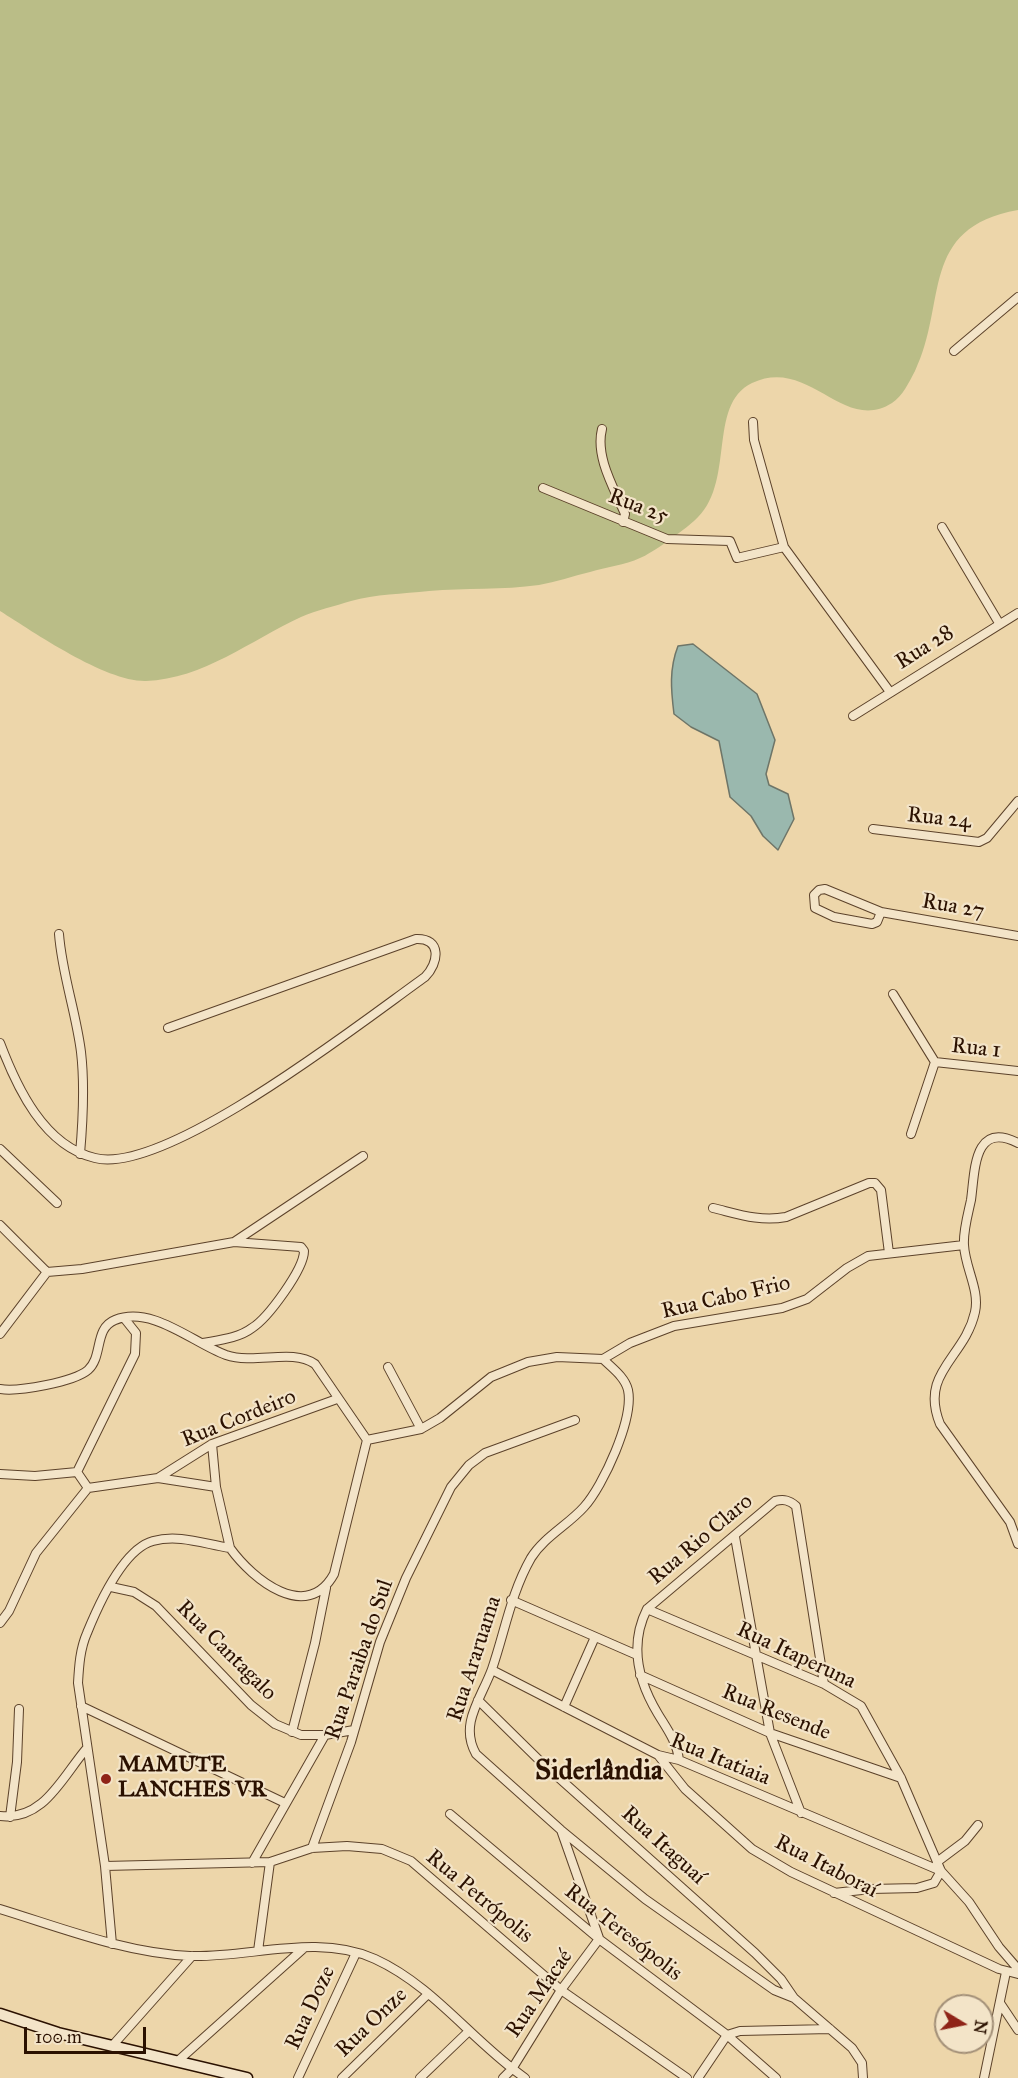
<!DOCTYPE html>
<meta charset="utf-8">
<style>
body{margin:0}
#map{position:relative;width:1018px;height:2078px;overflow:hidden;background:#edd6aa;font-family:"IM FELL Great Primer",serif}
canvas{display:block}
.north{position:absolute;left:934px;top:1994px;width:60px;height:60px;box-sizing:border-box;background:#f3e4c8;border:2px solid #a39078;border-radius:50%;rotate:100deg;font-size:16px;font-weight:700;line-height:24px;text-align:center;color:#2b1100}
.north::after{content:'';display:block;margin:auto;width:21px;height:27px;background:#8f2418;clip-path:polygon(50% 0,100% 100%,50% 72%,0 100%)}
.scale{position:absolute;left:24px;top:2027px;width:122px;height:27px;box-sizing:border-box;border:3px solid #2b1100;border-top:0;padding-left:8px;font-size:18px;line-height:21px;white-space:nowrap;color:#2b1100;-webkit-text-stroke:4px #f3e4c8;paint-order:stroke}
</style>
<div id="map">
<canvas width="1018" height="2078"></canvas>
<div class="north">N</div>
<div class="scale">100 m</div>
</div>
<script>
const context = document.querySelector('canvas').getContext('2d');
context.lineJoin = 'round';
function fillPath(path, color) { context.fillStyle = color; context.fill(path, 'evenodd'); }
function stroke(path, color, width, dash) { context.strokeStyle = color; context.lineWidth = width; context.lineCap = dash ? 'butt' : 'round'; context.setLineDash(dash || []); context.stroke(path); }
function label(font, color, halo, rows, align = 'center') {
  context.font = font + ' "IM FELL Great Primer",serif'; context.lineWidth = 4.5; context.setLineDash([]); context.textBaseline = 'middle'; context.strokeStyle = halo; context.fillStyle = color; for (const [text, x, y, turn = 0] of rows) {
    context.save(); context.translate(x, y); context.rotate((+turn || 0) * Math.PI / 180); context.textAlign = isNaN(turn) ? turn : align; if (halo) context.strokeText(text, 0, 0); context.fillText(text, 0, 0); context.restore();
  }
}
const green = new Path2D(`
 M0 0H1018V210C918 228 948 303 915 371 909 382 903 396 892 403 843 434 809 356 752 383 706 405 737 485 694 521 684 530 651 554 640 558 625 565 606 567 590 572 573 576 556 582 539 585 503 590 465 588 429 591 403 594 375 594 351 601 335 606 317 610 301 617 251 640 203 679 146 681 106 682 35 633 0 611Z`);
const water = new Path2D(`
 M693 644 757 694 775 740 766 774 769 785 788 794 794 819 778 850 763 836 751 816 730 797 719 741 691 727 674 714C671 690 669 669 678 646Z`);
const minor = new Path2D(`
 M954 351 1018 297
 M753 422 754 440 784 547 890 692
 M602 429C595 457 614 488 625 514L623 522
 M543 488 667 539 730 541 737 558 784 547
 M942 527 999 623
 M853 716 1018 613
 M873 829 979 842 987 838 1018 801
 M881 912 877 922 872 924 834 917 815 908 814 895 819 890 825 889 881 912 1018 936
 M59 934C62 974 76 1012 81 1052 85 1086 83 1120 80 1154
 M893 994 935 1062
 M0 1043C17 1088 44 1146 95 1158 166 1176 363 1021 425 977 439 963 442 938 416 939L168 1028
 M935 1062 1018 1071
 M911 1134 935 1062
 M1018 1143C973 1120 975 1172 971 1200 968 1214 963 1231 964 1245 965 1268 980 1290 975 1312 965 1358 919 1372 940 1424L1010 1522 1018 1544
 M0 1149 57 1203
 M713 1208C738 1214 760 1222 786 1217L869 1183H875L881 1190 889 1253
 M0 1225 47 1272
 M234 1242 363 1156
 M47 1272 82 1269 234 1242 301 1247 304 1251C304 1269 268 1318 252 1328 239 1338 219 1340 203 1343
 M0 1334 47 1272
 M603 1359C612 1368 625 1377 628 1390 634 1419 603 1486 584 1507 568 1525 544 1537 531 1558 511 1593 505 1631 492 1669 481 1699 459 1724 476 1754L561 1830 645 1899 774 1990 794 1998 852 2048 862 2063 863 2078
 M388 1367 421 1429
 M0 1389C18 1392 74 1382 88 1370 103 1357 94 1328 115 1320 152 1305 193 1343 226 1355 256 1365 291 1348 315 1364L367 1440 334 1574C307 1623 253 1580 230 1548 204 1544 179 1534 153 1541 123 1549 98 1606 87 1633 80 1649 79 1666 78 1683L105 1866 112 1944
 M367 1440 421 1429 440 1418 491 1377 528 1362 557 1357 603 1359 630 1343 674 1326 782 1308 807 1299 847 1268 868 1256 964 1245
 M212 1444 216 1487 230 1548
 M77 1472 135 1354 136 1333 124 1318
 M77 1472 88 1488
 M0 1474 35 1476 77 1472
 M158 1478 212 1444 337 1399
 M735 1537 770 1733 801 1813
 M111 1587 134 1592 156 1606 251 1705 275 1724 301 1735H325L354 1730
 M511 1600 637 1655
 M647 1609 824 1684 861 1706 901 1778 941 1871 969 1902 999 1947 1018 1969
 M0 1623 9 1611 36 1553 88 1488 158 1478 216 1487
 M492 1670 658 1755 679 1760 941 1871 934 1883 917 1888 871 1889 834 1893
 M640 1675 770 1733 901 1778
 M478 1700 540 1761 755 1953 781 1979 794 1998
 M81 1706 285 1803
 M564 1707 595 1637
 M292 1732 315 1643 326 1588
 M658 1755 685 1789 752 1849 791 1872 999 1969 1018 1974
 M679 1760C677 1742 667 1729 658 1714 638 1681 629 1645 647 1609L775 1501C784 1499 789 1500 796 1506L824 1684
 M450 1814 599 1939 727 2035 776 2078
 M0 1816C44 1821 62 1777 87 1748
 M10 1817 17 1762 19 1709
 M561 1830 599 1938
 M312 1848 351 1742 380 1642 406 1578 451 1487 469 1465 485 1453 575 1420
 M937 1862 965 1841 978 1825
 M252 1863 325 1735
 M105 1866 270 1862 312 1848 347 1846 382 1849 411 1861 561 1990 687 2078
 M0 1909C62 1928 125 1953 190 1956 250 1958 317 1933 375 1959 434 1986 473 2042 525 2078
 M258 1951 270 1862
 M1000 2003 1018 2030
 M113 2045 192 1956
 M179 2060 304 1948
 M298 2078 356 1953
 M342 2078 428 1994
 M420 2078 469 2031
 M503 2078 512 2069 561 1990 599 1939
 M698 2078 727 2035 740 2031 830 2029
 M984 2078 1006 1972`);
const secondary = new Path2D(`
 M0 2014 58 2033 247 2078`);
const markers = [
 [106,1779,6,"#8f2418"]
];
const streetNames = [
 ["Rua 25",638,507,21],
 ["Rua 28",925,648,-32],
 ["Rua 24",939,819,6],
 ["Rua 27",953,907,10],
 ["Rua 1",976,1049,6],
 ["Rua Cabo Frio",726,1298,-13],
 ["Rua Cordeiro",239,1419,-22],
 ["Rua Rio Claro",701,1540,-40],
 ["Rua Cantagalo",226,1651,45],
 ["Rua Itaperuna",796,1656,25],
 ["Rua Araruama",475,1659,-72],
 ["Rua Paraiba do Sul",360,1660,-71],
 ["Rua Resende",776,1713,22],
 ["Rua Itatiaia",720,1760,22],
 ["Rua Itaguaí",663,1846,42],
 ["Rua Itaboraí",826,1867,27],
 ["Rua Petrópolis",479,1897,40],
 ["Rua Teresópolis",623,1933,38],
 ["Rua Macaé",540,1994,-56],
 ["Rua Doze",311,2008,-65],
 ["Rua Onze",372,2023,-44]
];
const poiNames = [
 ["MAMUTE",118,1766],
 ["LANCHES VR",118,1791]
];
const districtNames = [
 ["Siderlândia",599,1772]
];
fillPath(green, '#babd87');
fillPath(water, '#9ab8ae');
stroke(water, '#6e7568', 1.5);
stroke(minor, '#5c422a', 10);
stroke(secondary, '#2b1100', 13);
stroke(minor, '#f3e4c8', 8);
stroke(secondary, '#f3e4c8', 10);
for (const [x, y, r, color] of markers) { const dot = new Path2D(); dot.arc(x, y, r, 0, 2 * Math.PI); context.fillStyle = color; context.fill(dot); stroke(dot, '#f3e4c8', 2); }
label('22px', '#2b1100', '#f3e4c8', streetNames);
label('bold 22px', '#2b1100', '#f3e4c8', poiNames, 'left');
label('bold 28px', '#2b1100', '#f3e4c8', districtNames);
</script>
